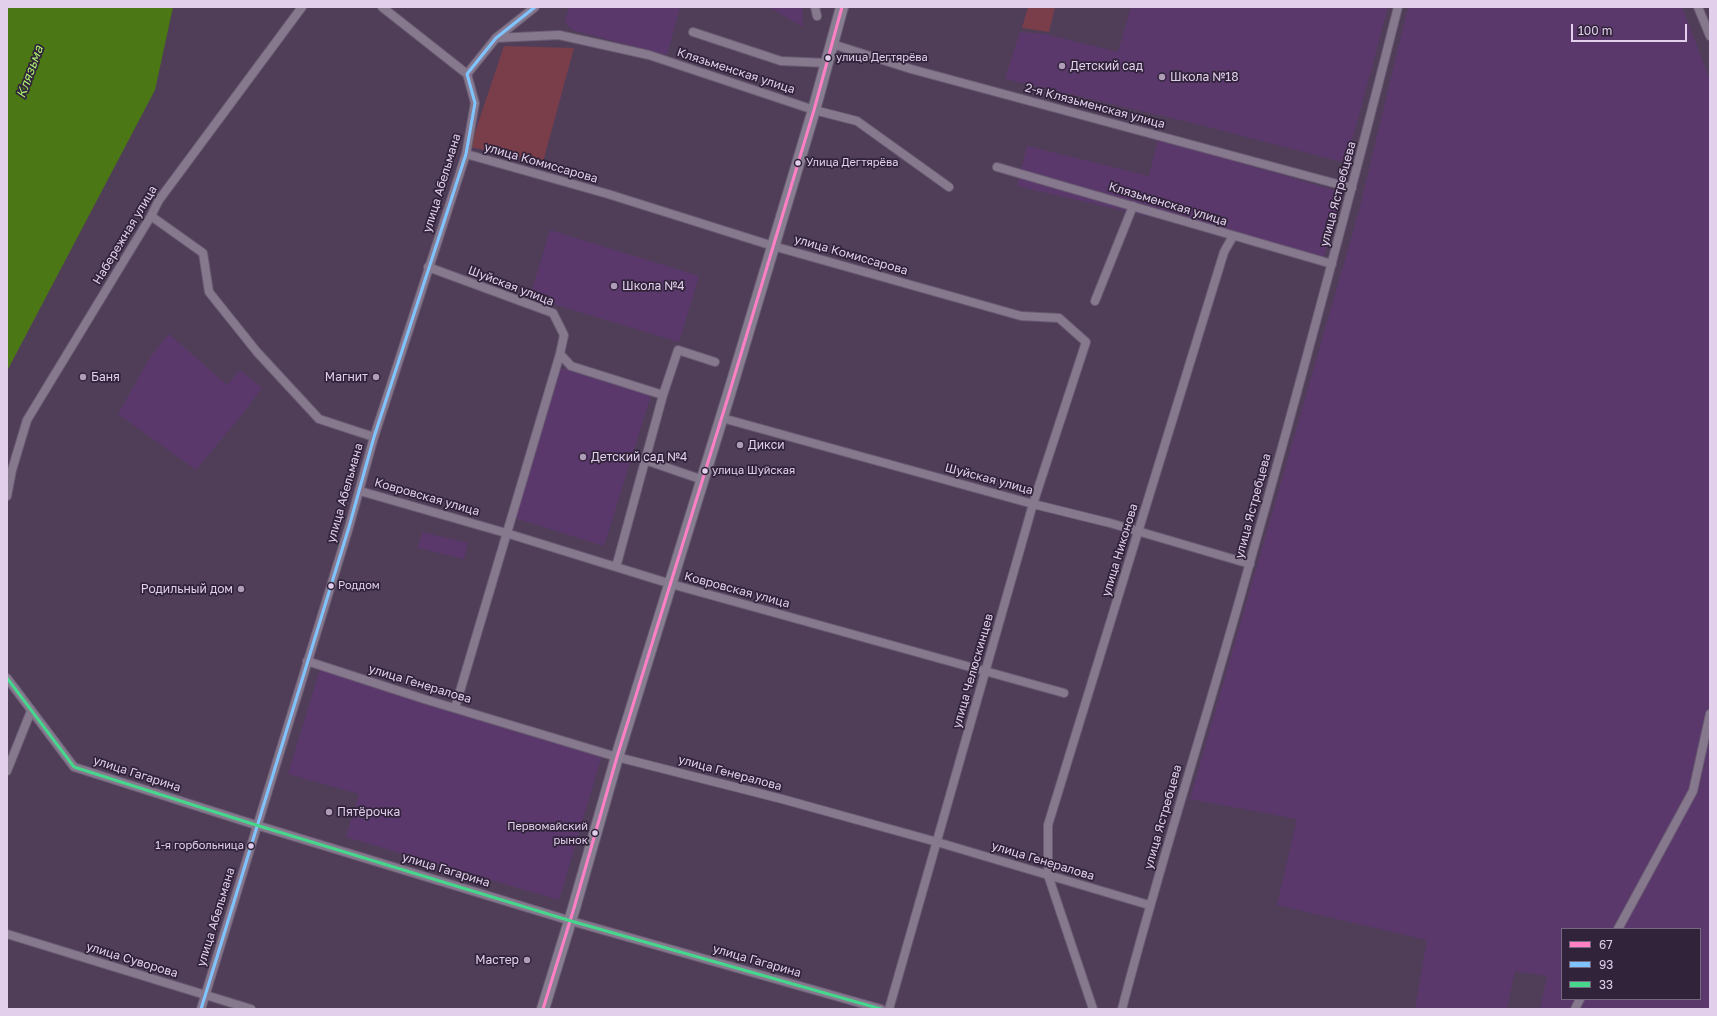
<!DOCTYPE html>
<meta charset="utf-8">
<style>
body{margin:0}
#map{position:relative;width:1717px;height:1016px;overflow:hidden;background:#503e59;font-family:"Golos Text",sans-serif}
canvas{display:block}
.frame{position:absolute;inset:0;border:8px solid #e1cfec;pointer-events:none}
.legend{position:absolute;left:1561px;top:928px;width:140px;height:72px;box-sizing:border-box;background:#312339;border:1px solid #776881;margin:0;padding:5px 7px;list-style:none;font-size:12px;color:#e1cfec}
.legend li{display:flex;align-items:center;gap:8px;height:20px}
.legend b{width:20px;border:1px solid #776881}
.scale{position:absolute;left:1571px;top:24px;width:116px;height:18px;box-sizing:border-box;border:2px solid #e1cfec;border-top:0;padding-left:5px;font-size:12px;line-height:14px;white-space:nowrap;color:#e1cfec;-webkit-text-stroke:3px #312339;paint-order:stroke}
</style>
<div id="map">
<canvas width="1717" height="1016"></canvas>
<div class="frame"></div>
<ul class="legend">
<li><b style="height:5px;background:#ff80c5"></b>67</li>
<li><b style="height:5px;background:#80c4ff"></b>93</li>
<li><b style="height:5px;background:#46d78d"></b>33</li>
</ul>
<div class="scale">100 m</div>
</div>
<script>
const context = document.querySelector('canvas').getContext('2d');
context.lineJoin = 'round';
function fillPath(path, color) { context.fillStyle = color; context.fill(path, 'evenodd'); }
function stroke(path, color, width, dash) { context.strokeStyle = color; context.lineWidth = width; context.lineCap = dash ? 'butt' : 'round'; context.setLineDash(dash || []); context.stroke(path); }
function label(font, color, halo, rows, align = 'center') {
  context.font = font + ' "Golos Text",sans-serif'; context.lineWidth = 3.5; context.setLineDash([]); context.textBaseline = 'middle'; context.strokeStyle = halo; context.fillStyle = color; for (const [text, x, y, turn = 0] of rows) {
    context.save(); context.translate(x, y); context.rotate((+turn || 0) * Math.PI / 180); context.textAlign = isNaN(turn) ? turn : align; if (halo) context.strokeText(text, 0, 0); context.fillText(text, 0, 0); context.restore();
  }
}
const built = new Path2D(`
 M569 7H680L667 55 572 30 565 22Z
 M769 7H802L803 27Z
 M1131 7H1388L1346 163 1201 125 1005 79 1020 32 1045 34 1118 52Z
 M1408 7H1682L1710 80V1009H1540L1547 976 1515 971 1507 1009H1415L1427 940 1277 905 1297 819 1190 799 1359 211ZM1562 929H1700V999H1562Z
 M1158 139 1341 192 1323 261 1233 236 1017 186 1027 146 1149 176Z
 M550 230 699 276 679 342 530 297Z
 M169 334 227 385 240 370 262 388 240 417 196 470 118 414 151 356Z
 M561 368 651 395 604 546 515 518Z
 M422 532 468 543 464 559 418 548Z
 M320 669 602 755 559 900 346 837 359 794 288 774Z`);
const green = new Path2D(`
 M1028 7H1055L1049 32 1022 28Z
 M504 46 574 48 543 162 470 147Z`);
const water = new Path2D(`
 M7 7H173L155 90 7 371Z`);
const street = new Path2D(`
 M382 7 467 74
 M815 7 817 16
 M1698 7 1710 36
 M693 32 781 61 827 63
 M496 38 559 35 649 55 814 110 857 121 949 187
 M832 44 911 69 1352 188
 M466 154 608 194 773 246 1021 316 1059 318 1086 342 1033 504 889 1009
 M997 167 1332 264
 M151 216 203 253 209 292 257 352 319 419 374 437
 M428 267 553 313 564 335 560 354 571 366 663 395
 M1095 301 1133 206
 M722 418 1033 504 1110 523 1250 564
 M645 460 703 480
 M360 491 506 533 671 584 1064 693
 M7 496 12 470 27 420 151 216 159 200 302 7
 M616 567 663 395 678 350 715 362
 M307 661 424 699 617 757 782 799 937 842 1149 905
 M7 678 74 767 256 825 571 921 881 1009
 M455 708 560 354
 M7 771 31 711
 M1618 929 1693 791 1710 714
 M7 934 251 1009
 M201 1009 349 527 374 437 466 154 475 103 467 74 496 38 535 7
 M1093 1009 1048 875V825L1224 252 1233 236
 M1122 1009C1161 859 1209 712 1250 562 1302 378 1351 193 1398 7
 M1575 1009 1580 999`);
const secondary = new Path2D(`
 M543 1009 574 908 617 757 729 394 814 110 842 7`);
const bus1 = new Path2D(`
 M543 1009 574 908 617 757 729 394 814 110 842 7`);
const bus2 = new Path2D(`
 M201 1009 349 527 374 437 466 154 475 103 467 74 496 38 535 7`);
const bus3 = new Path2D(`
 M7 678 74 767 256 825 571 921 881 1009`);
const markers = [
 [828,58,3.5,"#e1cfec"],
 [1062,66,4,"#ae9cb9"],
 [1162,77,4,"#ae9cb9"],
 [798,163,3.5,"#e1cfec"],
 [614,286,4,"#ae9cb9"],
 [83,377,4,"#ae9cb9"],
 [376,377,4,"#ae9cb9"],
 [740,445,4,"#ae9cb9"],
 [583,457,4,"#ae9cb9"],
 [705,471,3.5,"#e1cfec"],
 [331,586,3.5,"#e1cfec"],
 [241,589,4,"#ae9cb9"],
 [329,812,4,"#ae9cb9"],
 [595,833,3.5,"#e1cfec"],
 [251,846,3.5,"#e1cfec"],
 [527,960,4,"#ae9cb9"]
];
const busNames = [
 ["улица Дегтярёва",836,58],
 ["Улица Дегтярёва",806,163],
 ["улица Шуйская",712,471],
 ["Роддом",338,586],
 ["Первомайский",588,827,"right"],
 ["рынок",588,841,"right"],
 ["1-я горбольница",244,846,"right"]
];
const poiNames = [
 ["Детский сад",1070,66],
 ["Школа №18",1170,77],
 ["Школа №4",622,286],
 ["Баня",91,377],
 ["Магнит",368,377,"right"],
 ["Дикси",748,445],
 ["Детский сад №4",591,457],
 ["Родильный дом",233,589,"right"],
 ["Пятёрочка",337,812],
 ["Мастер",519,960,"right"]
];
const streetNames = [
 ["Клязьменская улица",736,71,18],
 ["2-я Клязьменская улица",1095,106,15],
 ["улица Комиссарова",541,163,16],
 ["улица Абельмана",442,183,-73],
 ["улица Ястребцева",1338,194,-75],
 ["Клязьменская улица",1168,204,17],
 ["Набережная улица",125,235,-59],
 ["улица Комиссарова",851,255,16],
 ["Шуйская улица",511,286,21],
 ["Шуйская улица",989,479,15],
 ["улица Абельмана",345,493,-74],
 ["Ковровская улица",427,497,16],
 ["улица Ястребцева",1253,506,-75],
 ["улица Никонова",1120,550,-73],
 ["Ковровская улица",737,590,15],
 ["улица Челюскинцев",973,671,-74],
 ["улица Генералова",420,684,17],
 ["улица Генералова",730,773,15],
 ["улица Гагарина",137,774,18],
 ["улица Ястребцева",1163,817,-74],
 ["улица Генералова",1043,861,17],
 ["улица Гагарина",446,870,17],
 ["улица Абельмана",216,917,-73],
 ["улица Суворова",132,960,17],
 ["улица Гагарина",757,961,16]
];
const waterNames = [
 ["Клязьма",30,72,-70]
];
fillPath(built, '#5a386c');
fillPath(green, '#793e49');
fillPath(water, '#4b7814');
stroke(street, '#6a5b72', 10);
stroke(secondary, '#6a5b72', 14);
stroke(street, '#86798e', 8);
stroke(secondary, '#877f91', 12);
stroke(bus1, '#ff80c5', 3);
stroke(bus2, '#80c4ff', 3);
stroke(bus3, '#46d78d', 3);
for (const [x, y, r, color] of markers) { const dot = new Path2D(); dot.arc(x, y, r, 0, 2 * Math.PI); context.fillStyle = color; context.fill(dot); stroke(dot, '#312339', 1.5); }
label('11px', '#e1cfec', '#312339', busNames, 'left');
label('12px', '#e1cfec', '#312339', poiNames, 'left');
label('12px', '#e1cfec', '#312339', streetNames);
label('italic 13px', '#abf171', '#312339', waterNames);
</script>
